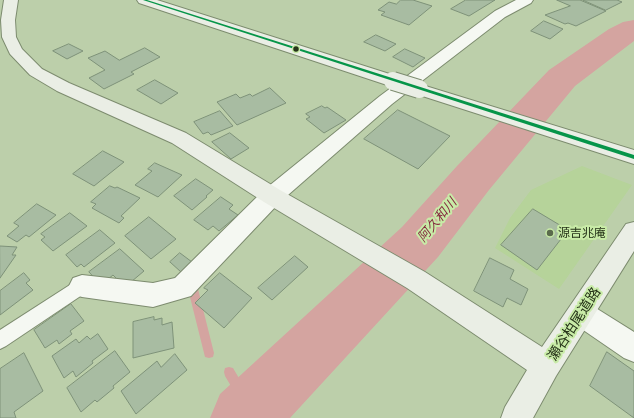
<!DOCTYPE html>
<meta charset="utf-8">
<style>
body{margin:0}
canvas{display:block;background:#bccfaa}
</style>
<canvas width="634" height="418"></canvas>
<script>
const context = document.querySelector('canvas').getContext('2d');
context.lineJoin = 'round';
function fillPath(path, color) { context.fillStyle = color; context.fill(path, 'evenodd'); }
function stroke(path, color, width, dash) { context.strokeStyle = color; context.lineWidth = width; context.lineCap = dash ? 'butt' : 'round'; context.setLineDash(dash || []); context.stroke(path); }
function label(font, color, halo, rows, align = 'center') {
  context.font = font + ' Commissioner,"Noto Sans JP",sans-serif'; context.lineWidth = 4; context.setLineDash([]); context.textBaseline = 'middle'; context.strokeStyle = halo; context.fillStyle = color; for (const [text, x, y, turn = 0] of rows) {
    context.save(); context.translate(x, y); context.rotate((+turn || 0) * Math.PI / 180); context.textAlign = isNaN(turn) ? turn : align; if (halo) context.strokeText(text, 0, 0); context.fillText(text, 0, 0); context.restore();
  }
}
const built = new Path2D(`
 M582 166 632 185 559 289 495 248 510 218 531 190Z`);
const stream = new Path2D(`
 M193 285 196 286 198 289 214 353 213 357 209 358 205 357 188 289 190 286Z
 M229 367 233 368 256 407 258 411 256 415 252 417 248 415 225 376 224 372 225 368Z`);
const river = new Path2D(`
 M634 20V41L575 86 489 190 438 257 290 418H210L220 394 402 227 457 166 549 70 609 29 623 22Z`);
const building = new Path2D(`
 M401 0H413L432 6 409 25 381 15 385 12 378 10 389 2 396 4Z
 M466 0H495L469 16 451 9Z
 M557 0H580L606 11 576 26 568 23 565 24 545 15 570 6Z
 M583 0H617L622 2 606 10Z
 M544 21 563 29 550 39 531 31Z
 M376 35 396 44 385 51 364 42Z
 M69 44 83 51 67 59 53 51Z
 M145 48 160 57 131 72 134 74 104 89 89 78 105 70 88 58 105 51 119 60Z
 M405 49 425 58 413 67 393 57Z
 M155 80 178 93 161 104 137 90Z
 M270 88 286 103 237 125 217 102 236 94 240 98 250 94 252 96Z
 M322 106 325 108 327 107 346 120 324 133 306 119 310 117 306 114Z
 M398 110 450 136 418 169 364 139Z
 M220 111 233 126 211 135 208 132 203 134 194 122Z
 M230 133 249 148 231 159 212 142Z
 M103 151 124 162 94 186 73 174Z
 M155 163 182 175 158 197 135 185 152 171 148 169Z
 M196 179 213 190 206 196 207 197 192 210 174 196Z
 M110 186 115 188 117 187 140 198 121 216 124 218 119 223 92 208 96 204 91 202Z
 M221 197 233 205 229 209 238 215 219 231 213 226 208 230 194 220Z
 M37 204 56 215 29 237 26 235 17 242 7 236 19 226 14 223Z
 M533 209 568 230 537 270 501 245Z
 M70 213 87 226 53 251 41 240 45 237 41 234Z
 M149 217 176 239 151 259 125 236Z
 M100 230 115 243 84 267 81 264 77 267 66 255Z
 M0 246 17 247 12 255H16L0 278Z
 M120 249 144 271 125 287 113 275 101 285 89 272Z
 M180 253 192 262 181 272 170 262Z
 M295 256 308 267 272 300 258 288Z
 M490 258 514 270 510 279 528 289 521 305 507 298 503 307 474 291Z
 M24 273 30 280 26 283 33 290 0 315V291Z
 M220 273 252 298 224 328 195 303 208 290 204 288Z
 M71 304 84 321 70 331 72 334 59 344 57 340 45 348 34 330Z
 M154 317V320L162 318V325L172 322 174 348 133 358V322Z
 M98 334 108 349 92 361 93 363 76 377 73 371 64 378 52 356 76 339 79 343 87 336 90 339Z
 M115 351 130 372 113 386 114 388 97 402 95 400 81 412 67 388Z
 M607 352 634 371V418L590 386Z
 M24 353 43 391 14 412 16 418H0V369Z
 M175 354 187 370 136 414 121 391 157 361 161 367Z`);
const lane = new Path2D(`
 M82 279 88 281 90 286 88 291 6 346 0 349V330L76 281Z`);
const street = new Path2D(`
 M516 0H533L531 3 505 17 392 104 280 202 191 296 153 307 82 297 73 294 69 286 73 278 82 275 153 283 175 278 264 190 380 96 495 11Z
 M582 301 591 305 634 332V362L624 358 573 323 569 314 573 305Z`);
const secondary = new Path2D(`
 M4 0H18L15 20 16 37 22 49 42 69 69 83 186 133 280 190 425 272 542 347 626 224 634 222V251L556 376 533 418H501L505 407 527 370 407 288 264 202 172 143 57 91 30 75 10 54 2 37 1 20Z
 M137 0H157L399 77 401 81 399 85 393 86 387 85 139 3Z
 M419 84 634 150V164L413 93 411 89 413 85Z`);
const secondaryBridge = new Path2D(`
 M393 81 419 89`);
const bus1 = new Path2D(`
 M143 0H147L634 155V159Z`);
const markers = [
 [296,49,3.5,"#27351a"],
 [550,233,4,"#5b6b4c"]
];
const poiNames = [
 ["源吉兆庵",558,233]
];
const waterNames = [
 ["阿久和川",437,220,-50]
];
const nearStreetnames = [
 ["瀬谷柏尾道路",574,324,-57]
];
fillPath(built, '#b6d39a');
fillPath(stream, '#d4a4a0');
fillPath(river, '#d4a4a0');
fillPath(building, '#a8bca2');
stroke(building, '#7e9279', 1);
stroke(lane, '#7d8c6f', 2);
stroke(street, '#7d8c6f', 2);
stroke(secondary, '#7d8c6f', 2);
fillPath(lane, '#f5f8f2');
fillPath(street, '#f5f8f2');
fillPath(secondary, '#eaeee5');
stroke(secondaryBridge, '#7d8c6f', 20, []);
stroke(secondaryBridge, '#eaeee5', 18);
fillPath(bus1, '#069549');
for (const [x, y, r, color] of markers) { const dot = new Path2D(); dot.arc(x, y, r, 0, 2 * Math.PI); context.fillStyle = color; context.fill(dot); stroke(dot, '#c8eba7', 1.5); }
label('12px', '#27351a', '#c8eba7', poiNames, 'left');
label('italic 13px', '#84283e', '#c8eba7', waterNames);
label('14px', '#27351a', '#c8eba7', nearStreetnames);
</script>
